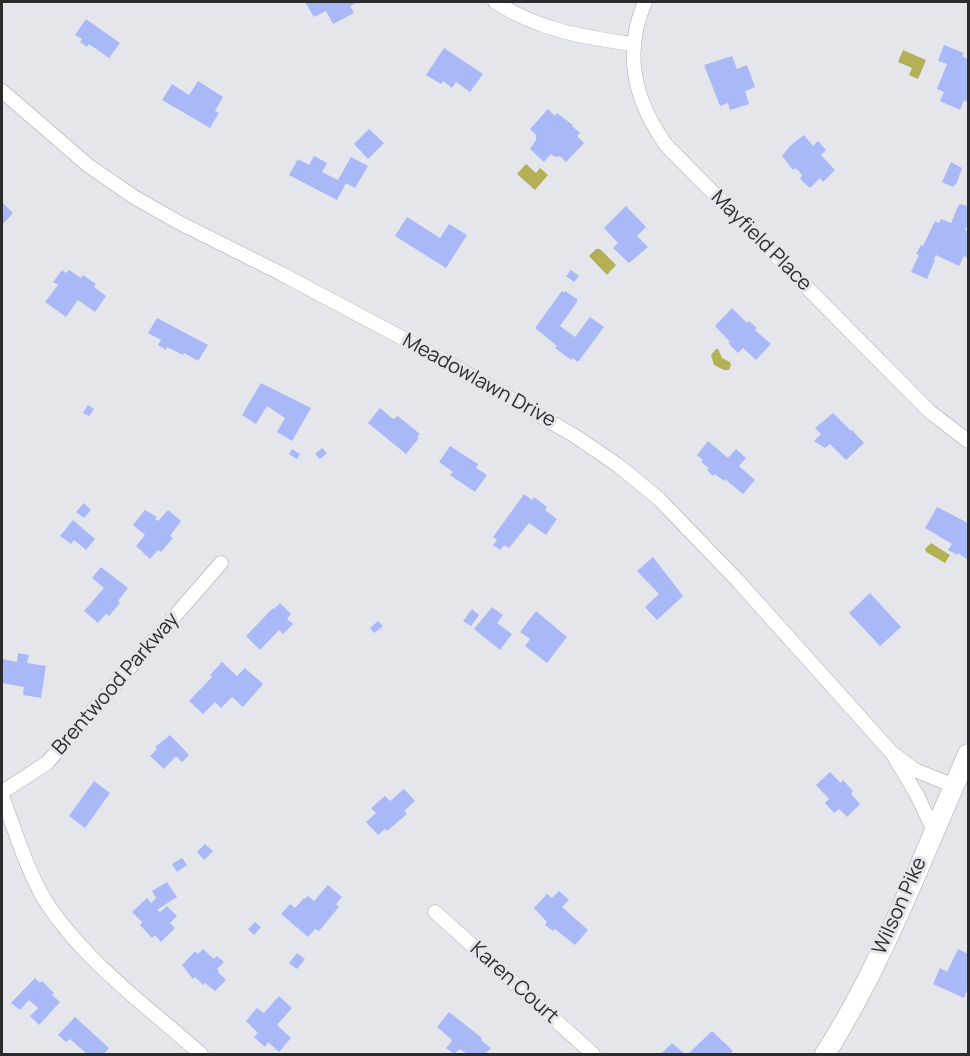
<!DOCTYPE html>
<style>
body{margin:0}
#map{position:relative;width:970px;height:1056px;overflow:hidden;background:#e5e6ec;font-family:Manrope,sans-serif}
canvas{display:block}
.frame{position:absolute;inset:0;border:3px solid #2b2c2e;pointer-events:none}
</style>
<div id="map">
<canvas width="970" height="1056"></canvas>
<div class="frame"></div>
</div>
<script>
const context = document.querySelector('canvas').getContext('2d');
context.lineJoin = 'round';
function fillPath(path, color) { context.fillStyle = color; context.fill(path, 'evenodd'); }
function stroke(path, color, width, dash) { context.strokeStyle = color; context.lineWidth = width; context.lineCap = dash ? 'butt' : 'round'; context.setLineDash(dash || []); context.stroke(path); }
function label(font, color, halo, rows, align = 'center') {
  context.font = font + ' Manrope,sans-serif'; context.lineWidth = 6; context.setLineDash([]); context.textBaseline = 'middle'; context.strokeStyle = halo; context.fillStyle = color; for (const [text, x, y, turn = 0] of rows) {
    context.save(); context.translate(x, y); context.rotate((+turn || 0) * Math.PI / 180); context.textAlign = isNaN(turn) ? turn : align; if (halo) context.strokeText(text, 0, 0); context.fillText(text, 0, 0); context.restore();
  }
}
const water = new Path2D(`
 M903 50 926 60 918 79 909 75 912 68 898 62Z
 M526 164 536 173 540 168 548 175 535 190 517 174Z
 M596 249H600L616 265 607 275 589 256Z
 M716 349H718L722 358 730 362 731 365 729 370H724L714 365 711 355Z
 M931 543 950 555 945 563 926 552 925 549Z`);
const building = new Path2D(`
 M305 2H355L356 3 350 6 354 13 333 24 326 11 314 17Z
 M86 19 120 43 109 58 89 44 87 47 80 42 82 39 75 35Z
 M944 45 964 53 962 56 968 59V102L964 100 960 110 940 101 944 92 937 89 947 64 938 61Z
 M444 48 483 74 470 92 456 82 452 88 443 81 441 84 426 75Z
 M732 56 737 69 747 65 755 87 745 91 749 104 730 110 728 103 720 106 704 65Z
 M198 81 223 97 215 111 219 113 210 128 162 100 172 84 189 95Z
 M548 109 555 116 557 113 573 125 572 126 580 133 577 136 584 143 566 162 560 156 555 157 551 154 544 162 530 149 536 140V135L530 129Z
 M369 129 384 143 368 159 354 144Z
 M804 135 813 146 818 141 826 150 821 155 835 170 823 182 820 178 810 188 803 182 800 178 802 176 799 171 795 168 793 170 782 156 791 145Z
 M314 156 327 163 322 172 338 180 351 157 368 166 355 188 346 183 337 200 289 175 298 159 309 165Z
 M951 162 962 168 956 185 955 184 953 187 942 182Z
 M2 202 13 213 2 225Z
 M959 204 968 206V224L965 230 968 232V258L964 256 959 266 936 255 934 259 935 260 927 279 911 272 919 255 916 254 921 245 923 246 935 221 939 223 941 219 951 223Z
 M626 206 646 227 637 236 648 247 629 263 613 248 618 243 604 228Z
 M407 217 440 238 449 224 467 235 446 268 395 236Z
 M62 270 66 273 69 270 81 278 83 275 96 284 94 287 106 296 95 312 78 300 66 317 45 302 58 285 53 282Z
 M571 270 579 276 574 282 566 276Z
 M562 291 564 293 565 291 577 299V302L560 326 575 337 590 317 604 327 578 362 572 358 571 360 555 348 557 346 535 328Z
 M732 308 747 323 749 321 757 328 755 330 771 344 756 360 743 348 738 353 728 343 730 342 715 326Z
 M157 318 208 345 198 361 184 353 183 355 167 347 166 350 158 345 161 340 148 333Z
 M261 383 311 408 292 441 277 432 285 418 267 406 256 424 242 415Z
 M88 405 94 409 89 416 83 413Z
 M380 408 393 419 398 416 420 434 417 437 419 438 406 454 368 423Z
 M833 413 851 431 852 430 864 443 846 460 830 444 825 448 814 441 821 434 815 428Z
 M708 441 728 458 736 449 746 458 739 466 755 480 743 494 725 479 724 481 715 474 713 476 707 470 709 468 701 462 703 460 697 455Z
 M450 446 478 464 476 468 487 475 475 492 450 475 453 472 439 462Z
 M322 448 327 453 320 459 315 454Z
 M292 449 300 454 297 459 289 454Z
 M524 494 532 500 534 497 547 507 545 510 557 519 546 535 529 523 509 548 504 545 500 550 493 545 497 540 493 537Z
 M84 503 91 510 84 518 76 512Z
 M937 507 968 523V560L958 553 957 555 948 550 952 544 925 528Z
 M145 510 157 517 155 519 158 521 168 510 181 521 170 536 173 538 161 552 158 550 150 559 136 546 145 535 133 525Z
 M73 520 95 539 86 550 74 540 71 544 60 536Z
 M653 557 683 596 657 620 645 607 659 594 637 571Z
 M101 567 128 588 118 601 120 603 109 616 106 614 98 623 84 611 104 588 92 578Z
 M870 593 901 627 880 646 849 613Z
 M280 603 291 614 287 619 293 624 283 634 279 630 260 650 246 636 273 608 274 609Z
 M492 607 503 615 497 623 512 634 500 650 474 629Z
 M472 609 479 615 471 626 463 621Z
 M536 611 567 637 547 663 525 646 530 639 520 632Z
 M378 621 383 626 374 633 370 628Z
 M18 653 29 655 27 663 46 666 41 698 23 695 24 687 2 683V659L17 662Z
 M222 662 237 676 245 668 263 684 243 707 232 697 221 708 215 702 203 714 189 701 212 677 210 675Z
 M170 735 189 755 182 762 176 756 164 769 150 756 157 749 155 747Z
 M830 772 841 783 843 780 853 791 851 794 860 804 847 817 839 809 834 813 825 803 829 799 816 785Z
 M94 781 110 793 85 828 69 816Z
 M404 789 415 801 404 811 407 814 387 831 385 829 378 835 366 822 376 813 371 808 385 796 390 801Z
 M205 844 213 851 204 860 197 852Z
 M182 858 187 865 177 872 172 864Z
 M167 882 177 897 157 910 160 912 167 906 177 916 170 923 175 928 161 942 155 935 152 938 140 925 142 922 132 912 147 898 151 903 156 898 152 891Z
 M328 885 342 897 336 904 339 907 319 931 315 929 308 937 281 914 290 904 295 908 304 898 305 899 308 896 314 901Z
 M559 891 569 900 562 907 588 930 575 945 555 929 553 931 545 925 547 922 534 908 547 894 552 898Z
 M255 922 261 927 254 935 248 929Z
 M203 949 214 959 217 956 224 962 217 969 219 971 218 972 226 980 215 991 205 983 203 985 195 977 193 979 182 965 195 951 198 954Z
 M958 949 968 954V988L964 998 933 984 940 968 947 972Z
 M297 953 305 959 297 969 289 963Z
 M35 978 40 983 42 981 54 993 52 995 60 1002 39 1025 30 1016 38 1008 29 1000 20 1010 11 1003Z
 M279 996 292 1008 277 1025 291 1038 279 1052 268 1042 265 1047 254 1037 258 1033 246 1021 257 1008 264 1013Z
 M449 1012 482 1038 481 1040 491 1048 485 1054H467L460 1049 454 1054 446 1048 452 1041 451 1039 437 1027Z
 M75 1017 109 1048 104 1054H87L70 1039 66 1042 58 1035Z
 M712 1031 733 1051 730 1054H688Z
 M672 1043 685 1054H661Z`);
const street = new Path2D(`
 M495 2C540 30 581 37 633 44
 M645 2C623 53 634 100 666 145L929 411 968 441
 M2 91 89 166 134 197 178 222 282 274 451 364 575 436 619 466 659 499 738 581 892 753
 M2 792 47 763 221 563
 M2 796C15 830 25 865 43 897 80 958 148 1007 201 1054
 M934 831 917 795 892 753 915 770 954 786
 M435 912 593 1054`);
const secondary = new Path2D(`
 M825 1054C884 962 923 854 968 754`);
const streetNames = [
 ["Mayfield Place",761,241,45],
 ["Meadowlawn Drive",479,381,29],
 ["Brentwood Parkway",116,684,-49],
 ["Wilson Pike",900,906,-66],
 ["Karen Court",514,983,42]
];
fillPath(water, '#b3b056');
fillPath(building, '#a9b9f7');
stroke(street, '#a6a8ad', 15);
stroke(secondary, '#a6a8ad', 21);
stroke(street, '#fff', 14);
stroke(secondary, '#fff', 20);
label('20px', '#2b2c2e', '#e5e6ec', streetNames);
</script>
